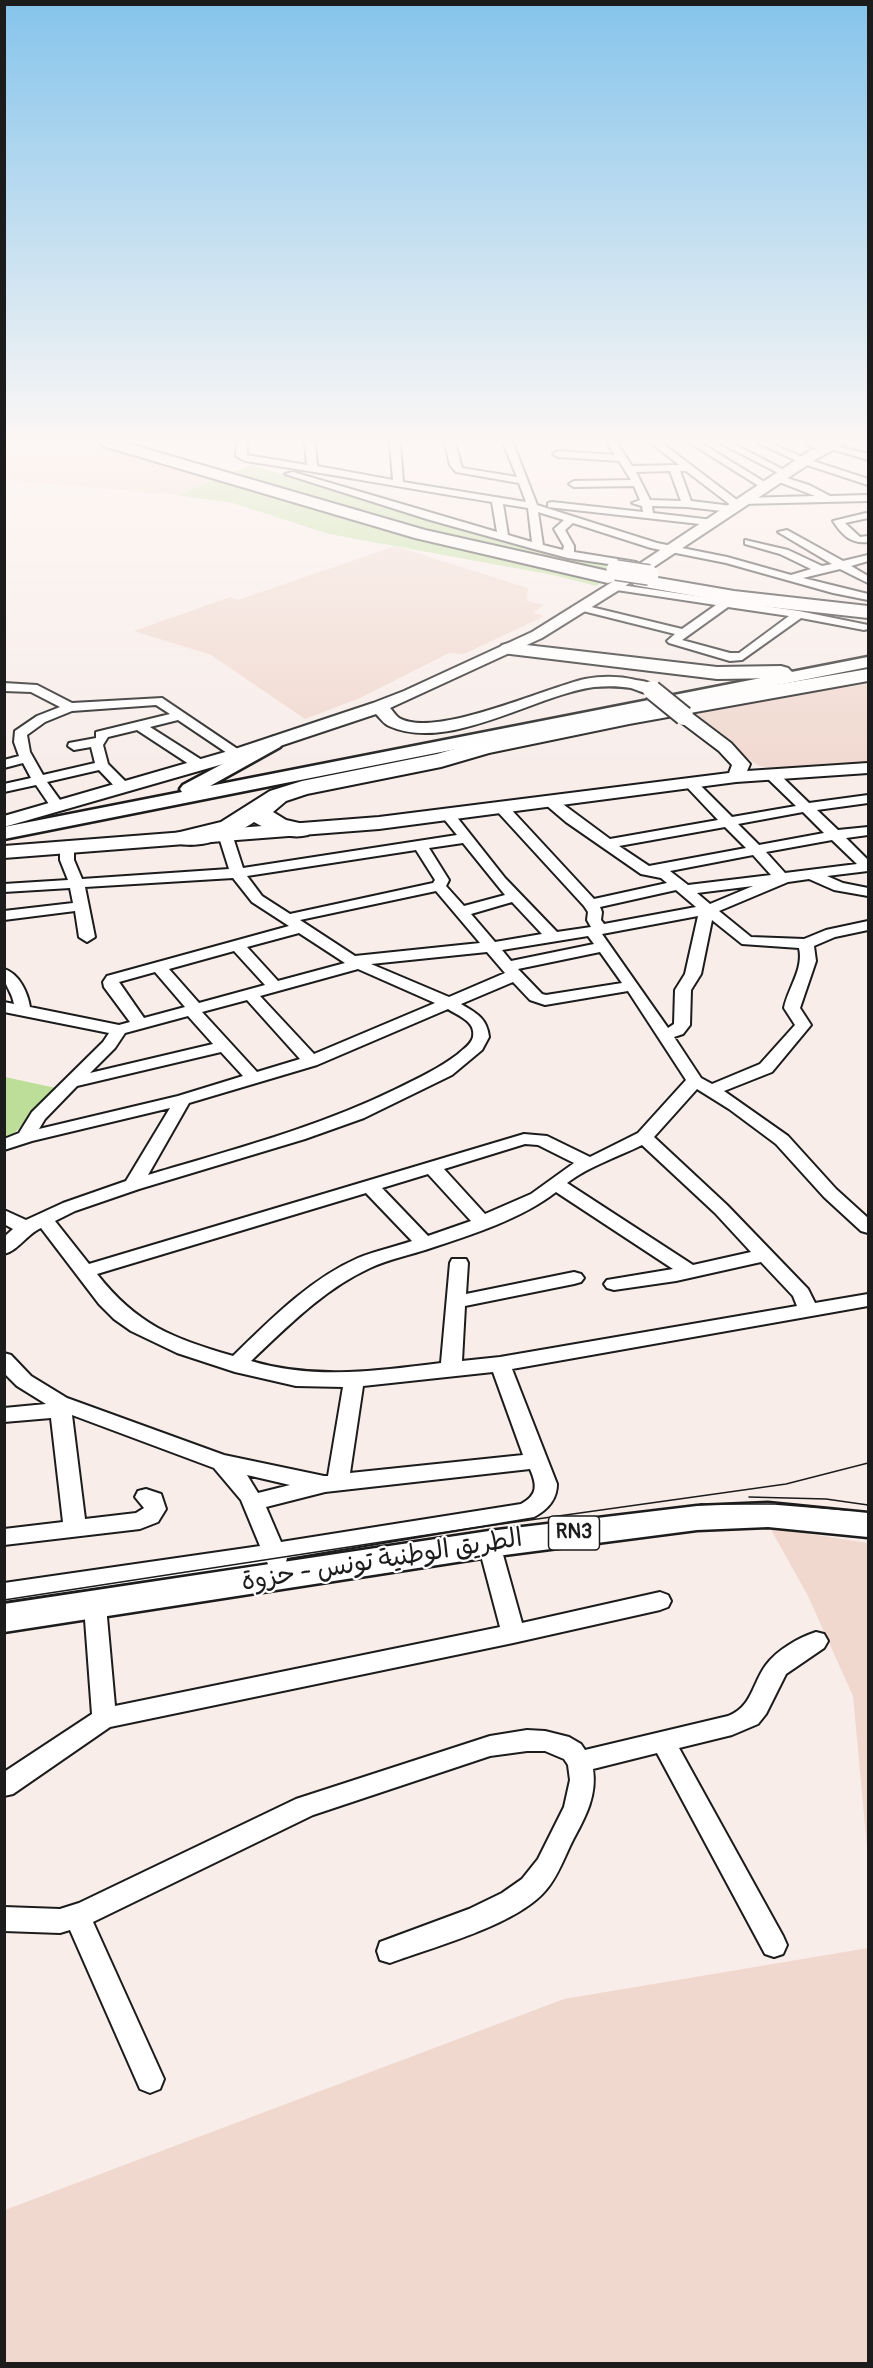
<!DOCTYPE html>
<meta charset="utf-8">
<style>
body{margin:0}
#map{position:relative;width:873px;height:2368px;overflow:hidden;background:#f8ede9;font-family:Pangolin,sans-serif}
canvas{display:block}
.frame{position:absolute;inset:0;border:6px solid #1c1c1c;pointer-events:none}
</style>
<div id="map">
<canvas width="873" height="2368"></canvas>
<div class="frame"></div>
</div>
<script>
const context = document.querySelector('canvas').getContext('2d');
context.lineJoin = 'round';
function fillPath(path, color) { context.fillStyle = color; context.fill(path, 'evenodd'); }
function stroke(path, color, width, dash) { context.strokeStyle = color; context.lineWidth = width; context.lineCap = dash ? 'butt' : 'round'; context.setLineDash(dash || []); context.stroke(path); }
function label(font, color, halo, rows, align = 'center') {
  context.font = font + ' Pangolin,"Playpen Sans Arabic",sans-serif'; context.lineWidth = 4.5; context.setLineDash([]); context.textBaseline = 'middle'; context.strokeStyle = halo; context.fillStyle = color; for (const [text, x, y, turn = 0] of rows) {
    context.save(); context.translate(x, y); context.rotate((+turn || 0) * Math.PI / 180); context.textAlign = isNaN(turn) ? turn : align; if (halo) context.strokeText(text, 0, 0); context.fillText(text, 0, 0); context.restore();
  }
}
const built = new Path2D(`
 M4 443H92L212 480 177 495 5 480Z
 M395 546 528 588 527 601 544 605 533 613 545 616 464 654 449 653 360 698 305 719 211 655 134 631 230 597 238 600Z
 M868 684V765L778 770 759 766 713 734 691 712 740 702Z
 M770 1528 868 1543V1858L853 1696 808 1596Z
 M868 1948V2363H5V2210L564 1999Z`);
const green = new Path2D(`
 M251 465 497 538 629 564 596 586 553 575 329 534 233 503 177 495Z
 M5 1077 56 1088 11 1137 5 1139Z`);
const minor = new Path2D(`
 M237 443H247V455L307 465 305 443H315L317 466 393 480 390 443H400L403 482 526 502 519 483 456 472 450 465 445 443H455L462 468 517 477 503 443H513L537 505 657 543 727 557 791 575 811 569 780 554 745 544V540L788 550 822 566 832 564 778 532 787 530 843 561 868 555V561L851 566 868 576V583L840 569 803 578 868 594V600L833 593 726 563 651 548 573 523 565 530 574 546V552L636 562 641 565 636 568 568 558 534 549 430 520 285 474 293 472 497 532 492 502C409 489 327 473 245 461L236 456ZM503 504 528 508 532 542 508 535ZM538 512 564 520 554 529 564 546 563 550 543 545Z
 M607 443H617L632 466 679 465 651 443H662L737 500 742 498 815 496 774 480 772 478 777 475 809 485 830 496 868 495V501L741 504V507L735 508V511L731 512 687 507 652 506 653 513 713 520 714 522 709 525 548 507V503L552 502 643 512 642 506 632 503 640 500 634 486 574 487 569 484 574 481 631 480 619 461 558 457 553 454 558 451 615 455ZM670 471 681 501 650 500 636 472ZM680 471H686L732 506 691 501Z
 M690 443H701L771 486 762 488Z
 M720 443H732L790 473 782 475Z
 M758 443H770L807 459 868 479V485L801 463Z
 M805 443H818L829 449 821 451Z
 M829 444 868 454V460L829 448Z
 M866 513 868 514V518L845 523 860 537 868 536V542C851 544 842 535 833 521Z
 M614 584 799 611 868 625V629L864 630 801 618 742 660 730 661 669 643 667 641 675 634 579 610V606L583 605 682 629 716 605 610 589 608 587ZM728 607 789 616 739 653H730L682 640Z
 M4 683 37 685 72 703 162 698 245 754 243 757H233L178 720 150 727 205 762 207 765 205 768H195L137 730 108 737 103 745 108 764 129 785 131 788 129 791H119L99 770 47 782 65 807 63 810H53L36 785 4 792V784L31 778 23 763 4 768V760L19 756 14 742 15 731 37 716 60 707 31 692 4 691ZM156 705 170 714 96 732V738L69 743 68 746 74 750 91 747 95 763 43 775 30 752 27 735 45 722 72 711Z
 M771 770 776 771 809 803 868 795V803L817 810 838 830 868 827V835L846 838 868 860V871L827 876 843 883 868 888V896L834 890 809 879 788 882 719 911 751 937 804 939 826 930 868 921V930L835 937 814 946 816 961 800 1008 811 1025 772 1072 724 1091 788 1136 836 1189 868 1218V1233L861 1231 824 1197 776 1144 729 1109 697 1089 654 1137 727 1205 808 1289 815 1303 868 1294V1306L512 1369 557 1484C557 1500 547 1510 534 1517L287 1558 285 1566 277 1569 269 1566 267 1562 4 1601V1583L260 1546 241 1500 214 1468 72 1415 85 1519 136 1513 144 1508 135 1497 138 1491 146 1489 161 1494 166 1509 158 1522 140 1529 4 1545V1529L63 1522 51 1418 4 1422V1408L46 1404 17 1386 4 1373V1353L11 1355 31 1376 67 1398 224 1455 324 1476H328L343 1387 296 1386 235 1372 177 1353 131 1331 114 1319 99 1304 41 1228C27 1234 19 1250 4 1254V1237L13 1229 4 1224V1210L26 1220 63 1203 126 1181 170 1108 32 1141 4 1150V1139L19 1133 32 1112 103 1042 109 1033 4 1012V1002L14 1004C11 988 4 989 4 969 20 974 28 994 30 1007L119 1025 130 1022 104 987 103 982 107 976 289 926 252 902 233 878 85 887 95 937 87 942 79 937 75 911 4 920V911L73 903 70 888 4 892V884L68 880 60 860V847L67 843 74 847V860L82 879 229 869 218 834 220 831H230L232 834 243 868 457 835 440 814 447 810 452 811 505 878 557 932 591 927 587 920 588 912 584 906 496 810 494 807 496 804H506L594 899 667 883 661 878 641 874 566 822 546 805 544 802 546 799H556L610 839 718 820 684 784 691 780 696 781 732 817 796 806 766 777 764 774ZM803 812 824 833 759 845 738 824ZM725 827 746 848 649 866 619 846ZM832 840 857 864 785 873 766 852ZM463 843 505 895 464 906 446 886 449 880 429 848ZM416 850 435 880 433 883 290 914 262 896 247 876ZM753 855 771 875 688 885 670 871ZM753 886 710 904 697 893ZM676 890 696 907 604 924 601 920 602 912 600 907ZM436 891 480 943 355 956 300 920ZM512 902 542 934 495 942 471 914ZM698 916 685 974 675 990 674 1024 668 1028 602 934ZM712 920 742 944 799 948C804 969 788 988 784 1008L795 1025 760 1064 712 1084 701 1078 674 1037 683 1034 690 1025 691 990 701 974ZM299 933 345 963 278 981 247 947ZM588 936 594 944 511 961 502 950ZM234 951 265 985 199 1003 169 969ZM487 952 505 973 449 997 371 964ZM600 952 622 983 546 995 542 994 518 969ZM358 969 435 1003 314 1054 260 996ZM155 972 185 1007 144 1018 119 982ZM513 982 530 1000 545 1005 628 991 686 1080 638 1133 590 1157 547 1136 524 1134 89 1264 55 1221 75 1211 139 1189 305 1139 364 1118 452 1075 482 1050 489 1037C487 1018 476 1013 461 1004ZM247 1000 300 1059 257 1072 202 1012ZM448 1009C458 1016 476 1021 473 1037 471 1045 463 1049 458 1054 438 1069 417 1079 394 1090 316 1128 231 1150 148 1175L189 1103 317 1065ZM188 1016 213 1044 90 1073 115 1048 125 1033ZM221 1052 243 1076 178 1096 39 1129 45 1119 77 1086ZM525 1144 538 1145 574 1163 531 1194 485 1214 444 1169ZM642 1145 715 1213 751 1252 693 1265 567 1183C589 1166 618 1157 642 1145ZM428 1174 471 1221 428 1236 382 1188ZM556 1192 673 1269 607 1280 604 1284 607 1288 614 1290 676 1281 761 1262 793 1296 797 1306 500 1357 462 1361 465 1306 574 1284 581 1282 584 1278 581 1274 574 1272 466 1294 468 1263 466 1259H452L450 1263 441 1363C376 1371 315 1380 251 1361 287 1327 324 1289 370 1268 389 1259 411 1255 431 1248 471 1235 523 1218 556 1192ZM366 1193 412 1241C394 1247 375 1251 358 1258 310 1279 270 1320 233 1356 172 1338 137 1325 97 1274ZM493 1372 523 1455 350 1473 363 1386ZM530 1469C537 1485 538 1495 521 1504L281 1542 266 1507 325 1492ZM247 1475 290 1485 258 1493Z
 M489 1536 497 1538 500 1544 522 1623 660 1592 668 1595 671 1601 668 1607 660 1610 513 1643 110 1727 13 1794 4 1796V1772L92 1714 84 1606 87 1600 95 1597 103 1600 106 1606 115 1706 500 1627 478 1544 481 1538Z
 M816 1632 824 1634 828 1641 824 1648 786 1674 766 1714 758 1724 732 1735 679 1748 783 1936 787 1945 783 1954 774 1957 765 1954 657 1753 593 1769C597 1795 586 1816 574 1838 565 1855 559 1875 546 1890 517 1925 433 1947 390 1963L380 1960 377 1951 380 1942 469 1909 502 1893 522 1879 538 1859 564 1807 570 1780 568 1765 564 1759 545 1751H527L490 1756 313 1815 93 1922 164 2079 160 2089 150 2093 140 2089 70 1930 60 1933 4 1931V1907L60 1909 79 1903 296 1799 490 1736 527 1730 545 1731 569 1737 581 1744 585 1750 728 1716C752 1707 752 1684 766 1665 777 1650 798 1638 816 1632Z`);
const secondary = new Path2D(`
 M830 443H846L818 458 619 590 542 638 390 708C393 711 396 716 399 718 435 739 545 688 585 679 602 676 619 676 636 680 644 681 655 683 660 690L658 693C648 696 641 691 631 688 619 686 607 686 594 687 535 695 449 753 389 726 384 724 380 718 376 714L244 758 4 827V816L232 750 373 703 404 691 532 632 609 584 808 452Z
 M684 711 690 712 731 743 750 764 747 771 868 763V773L736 782 379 829 4 858V846L379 817 729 773 732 765 719 751 678 720 676 716 678 712Z`);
const primary = new Path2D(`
 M868 657V667L4 839V827L182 792 180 789 183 785 273 737 280 739 283 743 280 747 210 786Z
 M768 1503 868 1513V1537L768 1527 697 1530 489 1557 4 1632V1604L489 1531 697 1506Z`);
const motorway = new Path2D(`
 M101 443H126L425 530 608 571 615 573 618 577 615 581 608 583 415 538 103 446Z
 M641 575 734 591 868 606V618L734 603 634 585 631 581 634 577Z
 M509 643 717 667 781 666 788 668 792 672 788 676 781 678 717 679 502 653 499 649 502 645Z
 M868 669V681L629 724 489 753 441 767 307 794 286 801 273 812 286 820 308 825 311 830 308 835C289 840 270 831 254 822 233 836 202 850 176 843L173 838 176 833 221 822 270 791 302 781 437 754 485 740 629 710Z`);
const tram = new Path2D(`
 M749 1497 826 1499 868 1505
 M700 1504H775L847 1510
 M4 1600 466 1529 786 1484 868 1463`);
const secondaryBridge = new Path2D(`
 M652 690 684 716`);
const motorwayBridge = new Path2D(`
 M616 570 649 575`);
const shields = [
 [574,1533,51]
];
const shieldNames = [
 ["RN3",574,1533]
];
const nearStreetnames = [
 ["الطريق الوطنية تونس - حزوة",382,1561,-9]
];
fillPath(built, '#f0d8cf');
fillPath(green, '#bdde98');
stroke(minor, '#1c1c1c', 4);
stroke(secondary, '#1c1c1c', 4);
stroke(primary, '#1c1c1c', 5);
stroke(motorway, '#1c1c1c', 4);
fillPath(minor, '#fff');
fillPath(secondary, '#fff');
fillPath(primary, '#fff');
fillPath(motorway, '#fff');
stroke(tram, '#1c1c1c', 1.5);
stroke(secondaryBridge, '#1c1c1c', 22, []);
stroke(motorwayBridge, '#1c1c1c', 22, []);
stroke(secondaryBridge, '#fff', 18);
stroke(motorwayBridge, '#fff', 19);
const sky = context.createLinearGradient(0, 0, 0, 774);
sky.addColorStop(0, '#85c4eb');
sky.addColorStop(0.57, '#fcf7f5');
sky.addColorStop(1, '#fcf7f500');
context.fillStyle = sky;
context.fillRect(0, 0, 873, 774);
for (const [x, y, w] of shields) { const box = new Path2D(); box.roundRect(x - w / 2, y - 17, w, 34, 4.5); context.fillStyle = '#fff'; context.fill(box); stroke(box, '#1c1c1c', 1.5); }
label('bold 20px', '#1c1c1c', null, shieldNames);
label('26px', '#1c1c1c', '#fff', nearStreetnames);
</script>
